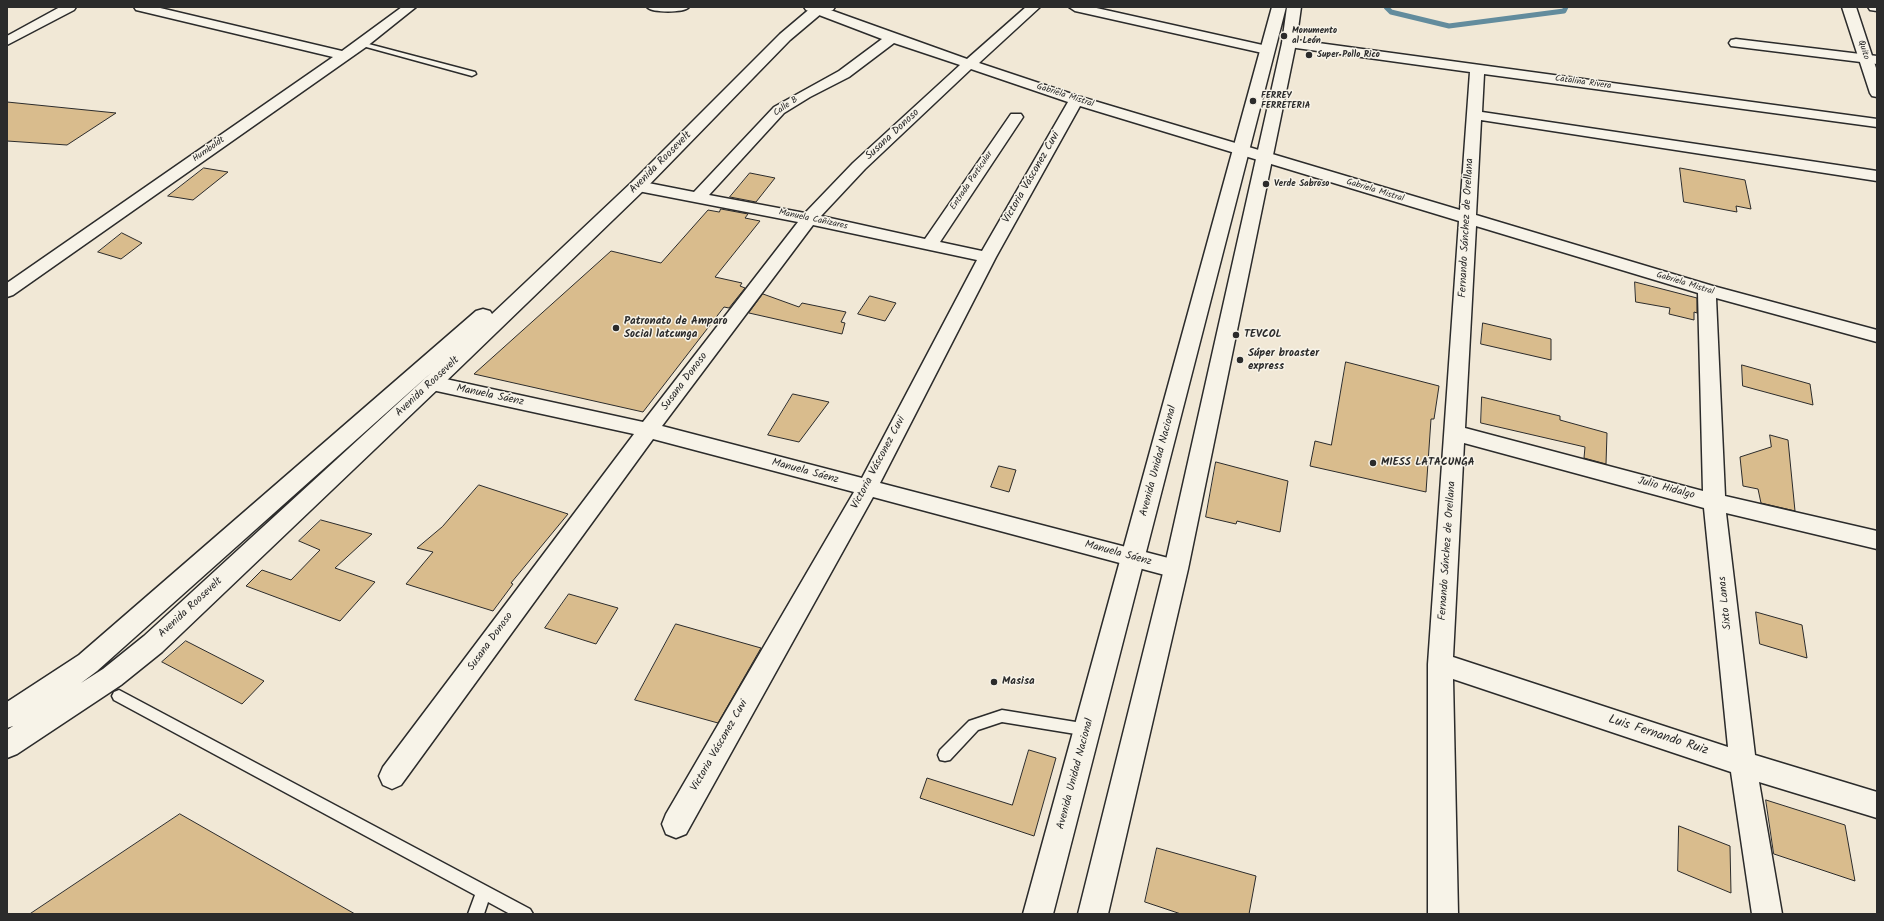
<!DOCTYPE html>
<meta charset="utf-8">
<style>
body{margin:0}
#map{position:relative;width:1884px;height:921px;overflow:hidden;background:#f1e8d6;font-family:Kalam,sans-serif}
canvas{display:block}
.frame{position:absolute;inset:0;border:8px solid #2b2b2b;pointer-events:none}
</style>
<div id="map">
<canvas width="1884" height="921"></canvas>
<div class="frame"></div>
</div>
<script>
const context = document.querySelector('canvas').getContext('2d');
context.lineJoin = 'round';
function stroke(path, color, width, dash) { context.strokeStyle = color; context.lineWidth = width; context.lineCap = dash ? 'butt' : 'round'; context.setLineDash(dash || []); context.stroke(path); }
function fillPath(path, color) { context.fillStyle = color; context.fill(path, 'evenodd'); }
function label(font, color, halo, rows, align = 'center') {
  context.font = font + ' Kalam,sans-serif'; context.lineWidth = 3; context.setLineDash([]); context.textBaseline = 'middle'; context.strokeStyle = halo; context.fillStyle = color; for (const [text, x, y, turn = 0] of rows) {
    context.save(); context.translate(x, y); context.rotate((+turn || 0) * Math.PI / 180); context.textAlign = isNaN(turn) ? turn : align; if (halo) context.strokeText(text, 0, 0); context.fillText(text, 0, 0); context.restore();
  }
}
const stream = new Path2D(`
 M1386 7 1391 12 1449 26 1564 11 1566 7`);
const building = new Path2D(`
 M7 102 116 113 67 145 7 141Z
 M204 168 228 172 193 200 168 196Z
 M1680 168 1745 180 1751 209 1736 206 1737 212 1684 202Z
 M750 173 775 178 756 202 730 197Z
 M721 209 748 214 745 218 760 221 715 277 742 283 740 286 745 288 729 308 724 307 643 412 474 374 611 251 661 263 708 210 719 212Z
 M122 233 142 243 121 259 98 252Z
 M1635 282 1697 298V313L1694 312V320L1669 314 1670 308 1636 302Z
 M763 294 799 307 802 303 846 312 841 322 845 323 842 334 749 313Z
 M870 296 896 303 885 321 858 314Z
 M1483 323 1551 339V360L1481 344Z
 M1346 362 1439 386 1434 419H1431L1426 492 1310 466 1315 441 1331 445Z
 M1742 365 1810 384 1813 405 1743 386Z
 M793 394 829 402 799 442 768 435Z
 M1482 397 1560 416V420L1607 433 1606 464 1584 458 1585 447 1481 423Z
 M1770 435 1788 440 1795 511 1761 503 1758 489 1743 486 1740 457 1771 447Z
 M1216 462 1288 481 1280 532 1237 521 1236 524 1206 517Z
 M999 466 1016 470 1009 492 991 487Z
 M479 485 568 514 511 583 513 584 493 611 406 584 433 552 417 548 442 527Z
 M321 520 372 534 335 568 375 582 340 621 246 586 262 570 291 580 320 550 299 541Z
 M569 594 618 608 596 644 545 628Z
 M1756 612 1802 625 1807 658 1760 644Z
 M676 624 761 648 718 723 635 700Z
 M186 641 264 681 242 704 162 662Z
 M1029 750 1056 758 1034 836 920 798 927 778 1012 805Z
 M1766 800 1845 825 1855 881 1774 854Z
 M180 814 355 914H30Z
 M1679 826 1730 846 1731 893 1678 871Z
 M1157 848 1256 876 1249 914H1181L1145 902Z`);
const lane = new Path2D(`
 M361 42 475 72 476 74 472 76 359 45V43Z
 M119 690 530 909 533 914H510L488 902 484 914H468L475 895 114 700 112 696 114 692Z
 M1002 710 1088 724 1093 726 1095 730 1093 734 1088 736 1002 722 978 730 950 760 945 761 940 760 938 755 940 750 969 721Z`);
const street = new Path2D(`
 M60 7H76L74 10 7 45V36Z
 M134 7H156L342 51 402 7H416L366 47 13 295 7 297V283L333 57 136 10Z
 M647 7H689C685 13 651 13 647 7Z
 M804 7H822L967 59 1026 7H1040L979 63 1081 97 1460 210 1470 72 1289 47 1284 46 1282 43 1284 40 1289 39 1877 119V127L1484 74 1482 112 1877 171V181L1481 120 1476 215 1713 286 1877 330V342L1716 298 1725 496 1877 531V549L1726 513 1755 755 1877 792V818L1759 782 1782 914H1752L1731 772 1453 679 1458 914H1428V664L1459 221 1080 106 996 257 880 483 1176 560 1184 562 1187 569 1184 576 1176 578 873 497 686 834 676 838 666 834 662 824 666 814 854 492 653 439 401 785 392 789 383 785 379 776 383 767 634 434 432 390 425 388 422 383 425 378 432 376 643 422 798 222 638 191 632 189 630 186 632 183 638 181 694 192 774 107 839 71 882 39 806 10ZM894 43 960 65 853 163 805 213 709 195 784 113 810 97 849 77ZM971 69 1068 102 982 251 940 242 1023 117 1021 114H1011L925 239 821 216 865 169ZM813 225 977 260 862 478 662 426ZM1476 226 1698 293 1703 491 1465 428ZM1464 443 1704 508 1728 747 1453 657Z
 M1069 7H1092L1267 46 1272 47 1274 50 1272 53 1267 54 1075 11Z
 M1868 7H1877V11L1870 10Z
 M1736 39 1877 56V64L1731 46 1729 43 1731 40Z`);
const secondary = new Path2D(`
 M812 7H835L833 10 822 13 790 40 644 190 439 388 162 652 121 685 17 754 7 758V730L13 726 7 728V702L79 655 476 311 483 309 490 311 492 314 632 182 780 34ZM432 372 144 636 103 669 81 683 97 671Z
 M1272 7H1286L1053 914H1023Z
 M1287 7H1301L1296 43 1188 569 1108 914H1078L1164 569 1282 43Z
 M1842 7H1856L1877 71V97L1872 96 1870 93Z`);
const markers = [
 [1284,36,4,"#2b2b2b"],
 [1309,55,4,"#2b2b2b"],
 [1253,101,4,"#2b2b2b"],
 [1266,184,4,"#2b2b2b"],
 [616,328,4,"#2b2b2b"],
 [1236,335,4,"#2b2b2b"],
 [1240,360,4,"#2b2b2b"],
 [1373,463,4,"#2b2b2b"],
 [994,682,4,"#2b2b2b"]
];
const farPoinames = [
 ["Monumento",1292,31],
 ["al León",1292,41],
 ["Super Pollo Rico",1317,55],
 ["FERREY",1261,96],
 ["FERRETERIA",1261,106],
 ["Verde Sabroso",1274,184]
];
const farStreetnames = [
 ["Quito",1863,50,72],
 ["Catalina Rivera",1583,83,8],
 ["Gabriela Mistral",1065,96,18],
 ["Calle B",786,107,-35],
 ["Humboldt",209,150,-35],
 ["Entrada Particular",972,181,-56],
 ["Gabriela Mistral",1375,191,17],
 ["Manuela Cañizares",813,220,12],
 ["Gabriela Mistral",1685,284,17]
];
const streetNames = [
 ["Susana Donoso",893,135,-43],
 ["Avenida Roosevelt",661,163,-45],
 ["Victoria Vásconez Cuvi",1032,178,-60],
 ["Fernando Sánchez de Orellana",1467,228,-87],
 ["Susana Donoso",685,382,-53],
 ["Avenida Roosevelt",428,387,-43],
 ["Manuela Sáenz",490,396,12],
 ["Avenida Unidad Nacional",1159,461,-75],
 ["Victoria Vásconez Cuvi",879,463,-62],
 ["Manuela Sáenz",805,472,15],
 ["Julio Hidalgo",1666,489,15],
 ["Fernando Sánchez de Orellana",1448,551,-86],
 ["Manuela Sáenz",1118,554,15],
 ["Sixto Lanas",1726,603,-96],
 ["Avenida Roosevelt",191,608,-43],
 ["Susana Donoso",491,642,-54],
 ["Victoria Vásconez Cuvi",720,746,-60],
 ["Avenida Unidad Nacional",1076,774,-75]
];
const poiNames = [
 ["Patronato de Amparo",624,322],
 ["Social latcunga",624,335],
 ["TEVCOL",1244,335],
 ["Súper broaster",1248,354],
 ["express",1248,367],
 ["MIESS LATACUNGA",1381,463],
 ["Masisa",1002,682]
];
const nearStreetnames = [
 ["Luis Fernando Ruiz",1658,736,18]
];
stroke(stream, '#638c9d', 5);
fillPath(building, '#d9bc8d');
stroke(building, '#2b2b2b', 1);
stroke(lane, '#2b2b2b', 3);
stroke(street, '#2b2b2b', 3);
stroke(secondary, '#2b2b2b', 3);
fillPath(lane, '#f7f3e8');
fillPath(street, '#f7f3e8');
fillPath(secondary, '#f7f3e8');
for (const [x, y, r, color] of markers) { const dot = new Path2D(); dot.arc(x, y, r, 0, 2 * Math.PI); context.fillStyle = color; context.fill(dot); stroke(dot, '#f7f3e8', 1.5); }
label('bold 9px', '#2b2b2b', '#f7f3e8', farPoinames, 'left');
label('9px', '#2b2b2b', '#f7f3e8', farStreetnames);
label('11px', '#2b2b2b', '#f7f3e8', streetNames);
label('bold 11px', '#2b2b2b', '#f7f3e8', poiNames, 'left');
label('13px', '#2b2b2b', '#f7f3e8', nearStreetnames);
</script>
